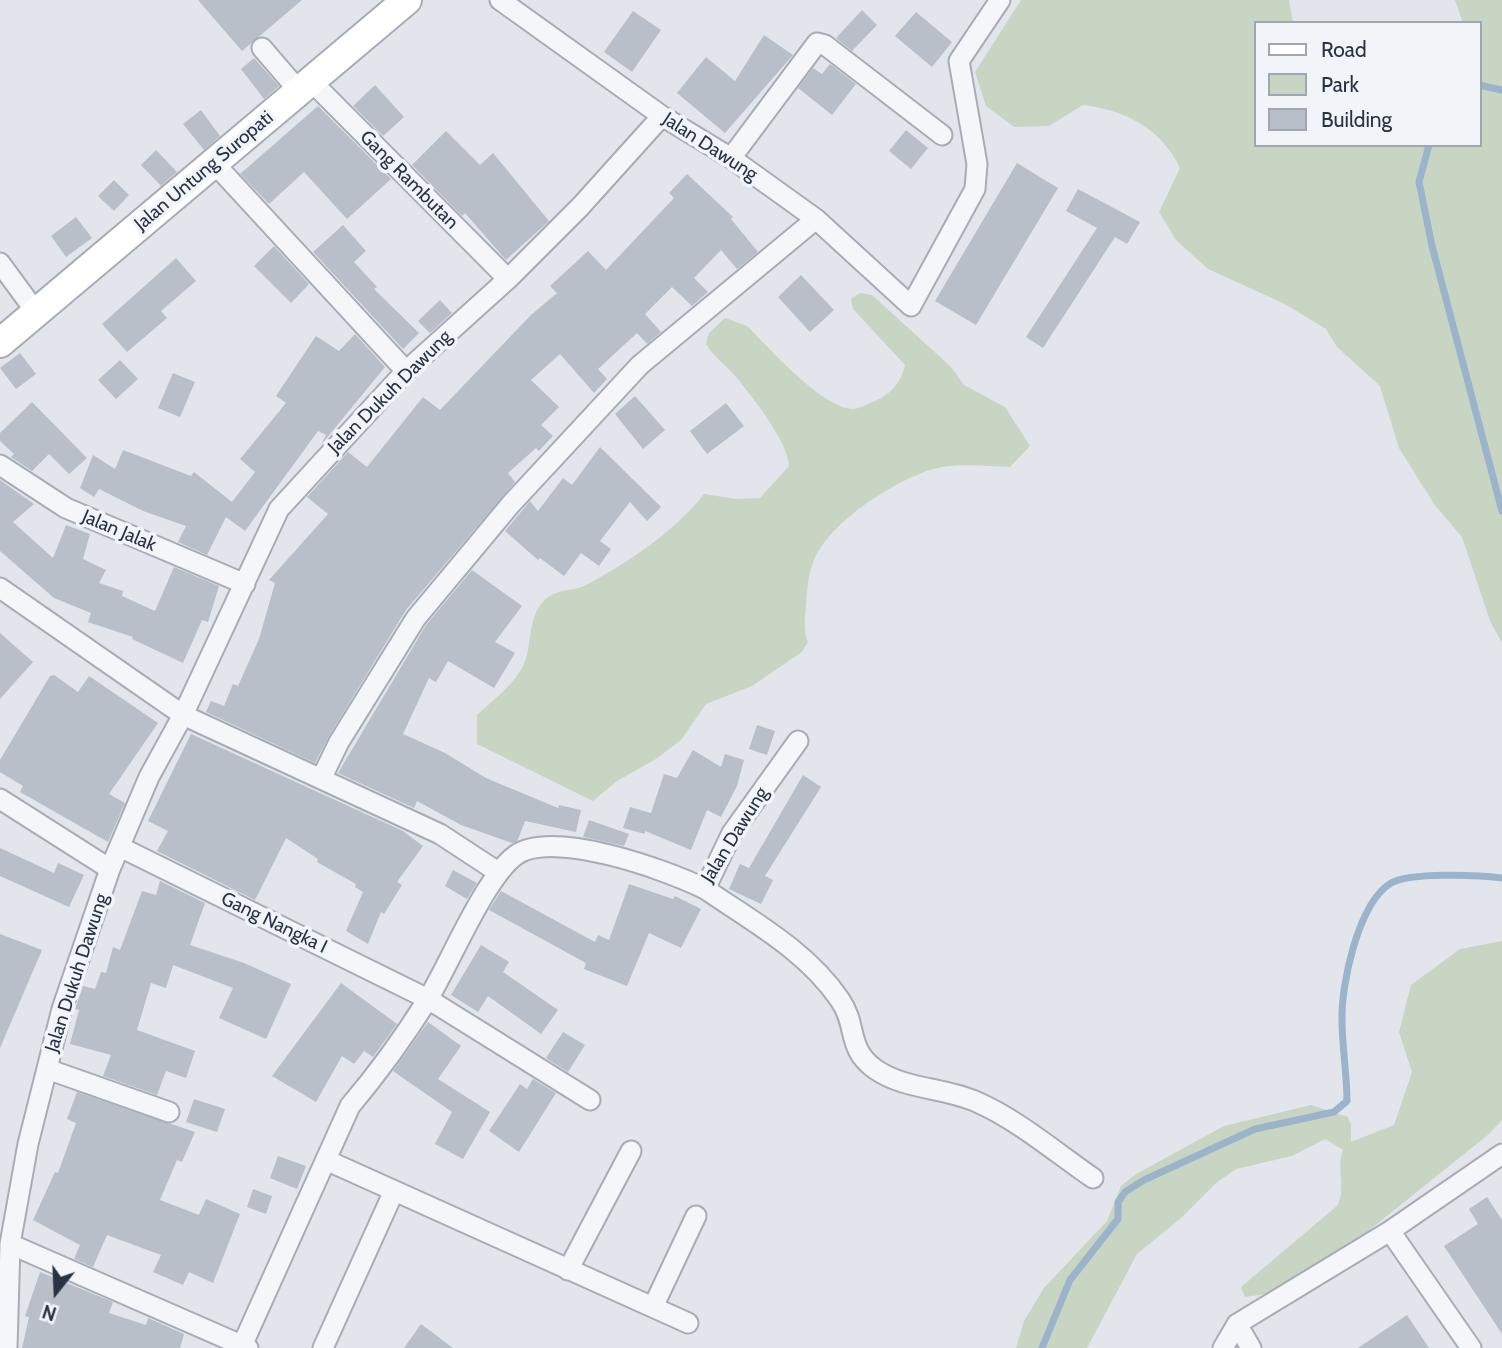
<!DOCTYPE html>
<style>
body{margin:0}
#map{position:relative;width:1502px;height:1348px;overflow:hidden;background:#e2e5eb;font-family:Cabin,sans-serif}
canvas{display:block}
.legend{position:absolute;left:1254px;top:21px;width:228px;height:126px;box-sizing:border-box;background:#f1f4f8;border:2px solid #a1a7b0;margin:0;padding:9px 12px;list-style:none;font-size:21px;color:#293344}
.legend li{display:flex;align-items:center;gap:14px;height:35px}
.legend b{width:35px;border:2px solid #a1a7b0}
.north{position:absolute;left:21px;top:1257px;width:70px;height:70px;-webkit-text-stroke:5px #f1f4f8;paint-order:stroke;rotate:198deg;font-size:19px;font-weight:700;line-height:28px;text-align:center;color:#293344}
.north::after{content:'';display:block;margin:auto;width:24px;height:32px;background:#293344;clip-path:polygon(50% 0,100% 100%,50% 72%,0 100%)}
</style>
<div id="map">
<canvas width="1502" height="1348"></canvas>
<ul class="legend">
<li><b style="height:9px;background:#fff"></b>Road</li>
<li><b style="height:19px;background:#c8d5c2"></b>Park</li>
<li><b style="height:19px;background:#b8bfc9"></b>Building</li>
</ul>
<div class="north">N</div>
</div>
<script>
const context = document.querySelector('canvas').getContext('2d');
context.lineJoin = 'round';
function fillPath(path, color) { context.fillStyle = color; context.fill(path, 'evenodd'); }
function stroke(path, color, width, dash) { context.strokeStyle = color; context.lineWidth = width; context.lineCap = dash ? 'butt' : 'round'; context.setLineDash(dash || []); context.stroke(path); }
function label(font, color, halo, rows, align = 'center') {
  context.font = font + ' Cabin,sans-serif'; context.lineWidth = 7; context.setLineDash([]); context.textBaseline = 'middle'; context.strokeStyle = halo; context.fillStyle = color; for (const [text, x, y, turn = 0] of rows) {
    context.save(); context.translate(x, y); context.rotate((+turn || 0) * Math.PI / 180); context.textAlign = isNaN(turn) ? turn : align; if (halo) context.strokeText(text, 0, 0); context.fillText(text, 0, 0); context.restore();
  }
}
const green = new Path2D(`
 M1021 0H1289L1293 23H1255V145H1479V23H1463L1455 0H1502V643L1490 621 1462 537 1434 504 1399 448 1380 386 1337 347 1326 329 1285 304 1208 269 1176 240 1159 212 1180 168C1162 129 1125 110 1083 105L1049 126 1014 127 986 106 975 72Z
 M860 293 872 295 950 366 964 385 1005 407 1030 446 1010 467C983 466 949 462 924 472 887 486 826 525 813 563 808 576 807 591 806 605 805 619 803 630 808 642L802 652 752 686 706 704 681 740 656 759 617 781 593 801 477 744V715C491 702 508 689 519 673 535 652 524 618 546 599 559 588 572 592 586 585 628 563 675 531 704 494L736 499 760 498 789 466C788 441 752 397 736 377 726 365 714 357 706 344L709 333 725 318 747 326C768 347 824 410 854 409 861 408 869 403 875 401 891 394 901 383 905 365L853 309 851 299Z
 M1502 941V1120L1489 1134 1357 1240 1266 1294 1245 1297 1241 1287 1338 1205C1346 1187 1336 1169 1343 1150L1325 1139 1292 1156 1236 1169 1216 1183 1180 1219 1137 1254 1087 1348H1016L1024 1321 1044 1288 1107 1221 1121 1186 1136 1174 1224 1126 1311 1105 1348 1117 1351 1125V1142L1394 1125 1412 1072 1399 1032 1411 985 1460 949Z`);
const stream = new Path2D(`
 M1479 85 1502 90
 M1429 145 1419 182 1432 246 1502 511
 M1042 1348 1070 1280 1118 1219V1202L1125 1192 1144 1180 1255 1129 1334 1112 1347 1101C1347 1074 1342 1047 1342 1020 1341 985 1358 903 1391 883 1410 872 1479 875 1502 878`);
const building = new Path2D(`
 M198 0H302L242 51Z
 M862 10 877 25 852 51 836 38Z
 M633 11 661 30 632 72 604 52Z
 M916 12 952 42 932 67 895 36Z
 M764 35 793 55 725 133 677 93 706 57 735 81Z
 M254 58 279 86 264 99 241 69Z
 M830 64 856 84 832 115 798 88 813 68 822 74Z
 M375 85 404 117 383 136 353 106Z
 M318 106 391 179 347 219 304 172 269 204 240 174Z
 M201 110 220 136 204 150 183 124Z
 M906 130 928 148 911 169 889 151Z
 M446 131 480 165 493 153 549 221 506 260 465 213 462 216 412 165Z
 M156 150 177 172 161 186 141 165Z
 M1017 163 1058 188 976 325 935 301Z
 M687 174 733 217 731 219 758 252 737 269 721 250 694 278 708 292 692 306 672 287 645 314 661 332 647 344 637 333 598 369 607 379 594 393 560 354 531 380 559 407 541 425 553 436 539 451 536 448 508 473 515 482 406 610 329 736 315 763 206 712 211 701 224 706 233 684 238 686 259 639 275 583 269 580 328 514 307 497 348 452 367 467 423 397 440 410 531 315 557 293 550 286 588 251 606 270 674 198 669 193Z
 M114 180 129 195 114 211 98 196Z
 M1078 189 1140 222 1127 244 1115 237 1043 348 1026 337 1097 228 1066 211Z
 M76 217 92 238 66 257 51 236Z
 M343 225 366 251 354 262 377 287 374 289 419 333 403 349 313 252Z
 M274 246 309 284 291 303 254 266Z
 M176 258 196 281 161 311 167 318 127 352 102 324Z
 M801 275 834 310 810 332 778 297Z
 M440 300 452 313 430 333 418 321Z
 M355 334 385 367 321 445 326 435 318 431 245 531 226 517 207 555 178 542 186 526 143 511 99 489 94 497 80 488 93 455 115 469 123 450 191 476 194 472 232 502 255 472 240 459 286 403 276 396 316 336 339 351Z
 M20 353 36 374 16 389 0 368Z
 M120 360 138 379 116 399 98 380Z
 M173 373 195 382 180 417 158 408Z
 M635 396 665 430 643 449 615 414Z
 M32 402 87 458 69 474 49 454 32 471 11 457 14 454 0 441V433Z
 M726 403 744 426 707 454 690 431Z
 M600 447 661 507 647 521 630 502 600 541 611 549 599 566 581 553 564 576 540 558 538 560 505 531 530 501 538 511 563 478 572 485Z
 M0 480 34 504 13 522 53 558 66 525 90 534 83 559 106 570 99 583 123 591 122 596 155 611 174 567 219 586 208 622 202 620 183 663 132 639 133 637 88 622 91 613 54 598 0 551Z
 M472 570 522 606 495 642 515 653 494 688 448 661 436 682 429 678 403 734 445 753 486 778 558 808 559 805 581 810 576 832 525 821 517 842 512 843 461 825 417 801 414 808 338 773 426 625Z
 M0 633 33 662 0 699Z
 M54 675 78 692 89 676 158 723 109 794 125 803 108 842 20 792 23 786 0 772V760L50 676Z
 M757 725 775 731 767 755 749 749Z
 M191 734 403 831 423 846 397 882 402 885 384 914 381 912 368 944 346 931 363 892 355 887 356 884 317 862 318 859 286 838 255 900 157 851 168 831 148 821Z
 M693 750 721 767 725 754 744 760 737 786 721 817 707 810 691 850 645 831V834L623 828 630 807 651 813 664 774 677 778Z
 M803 775 821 787 765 876 773 880 761 904 729 889 740 864 749 868Z
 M589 820 629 834 624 846 583 837Z
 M0 848 54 873 58 863 84 875 69 907 0 876Z
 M453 870 477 883 467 899 445 886Z
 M160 881 205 903 190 945 244 963 291 984 266 1039 219 1018 233 988 173 965 166 988 151 983 137 1030 195 1051 186 1078 166 1071 157 1095 103 1076 111 1055 70 1044 79 1010 75 1009 83 986 95 989 101 972 106 973 113 947 120 950 142 891 156 895Z
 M629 884 673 899 675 896 701 909 681 948 649 933 627 986 584 969 586 963 489 910 501 891 595 942 598 935 609 940Z
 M0 934 42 950 0 1048Z
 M481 945 509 962 503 972 558 1010 541 1034 488 996 478 1012 451 995Z
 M341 983 397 1024 373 1057 364 1051 354 1064 342 1056 316 1102 272 1076Z
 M428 1022 461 1046 438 1079 490 1112 463 1159 435 1144 452 1112 393 1071Z
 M563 1032 585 1045 568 1072 546 1058Z
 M533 1079 556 1093 519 1152 489 1131 520 1084 527 1089Z
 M77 1092 195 1132 182 1162 177 1160 160 1200 199 1215 206 1199 240 1214 213 1283 189 1272 183 1285 153 1272 161 1255 107 1235 93 1267 74 1259 80 1245 33 1220 55 1172 58 1173 76 1123 67 1119Z
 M194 1099 225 1109 217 1132 186 1122Z
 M278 1156 306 1166 297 1189 270 1178Z
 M253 1189 272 1196 266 1214 247 1207Z
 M1487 1197 1502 1220V1334L1444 1246 1478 1224 1469 1209Z
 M40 1272 113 1302 109 1313 146 1325 148 1318 184 1334 180 1348H22L29 1317 25 1316Z
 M1407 1315 1429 1348H1358Z
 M421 1324 453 1348H404Z`);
const minor = new Path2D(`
 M500 0 662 116 731 158 816 219 911 306 975 189 977 164 959 61 1000 0
 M262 48 299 91
 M311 81 508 279
 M731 158 817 43 825 45 942 135
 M214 163 406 371
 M0 263 36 312
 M0 465 66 508 245 584
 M0 588 183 715 440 834 498 872
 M321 779 339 742 416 618 511 504 640 365 816 219
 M0 799 110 869
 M120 847 428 999 590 1100
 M705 889C752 921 807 951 840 1000 858 1026 846 1048 875 1069 905 1090 944 1087 977 1102 1018 1120 1055 1152 1093 1178
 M47 1069 169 1112
 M326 1160 688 1323
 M1390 1231 1471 1348
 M10 1244 248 1348
 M568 1270 631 1151
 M653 1307 696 1216
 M1237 1324 1251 1348
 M7 1348 10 1244 28 1144 62 1009 110 869 149 777 183 715 279 509 406 371 508 279 580 207 662 116
 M241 1348 350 1106C378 1073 404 1037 428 999 450 963 485 877 516 855 553 829 667 870 705 889L732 833 798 741
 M323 1348 394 1191
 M1223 1348 1237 1324 1390 1231 1502 1154`);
const secondary = new Path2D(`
 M0 343 407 0`);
const streetNames = [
 ["Jalan Dawung",710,147,33],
 ["Jalan Untung Suropati",204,171,-40],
 ["Gang Rambutan",409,180,45],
 ["Jalan Dukuh Dawung",390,392,-45],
 ["Jalan Jalak",119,531,23],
 ["Jalan Dawung",735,835,-58],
 ["Gang Nangka I",274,923,26],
 ["Jalan Dukuh Dawung",77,973,-72]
];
fillPath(green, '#c8d5c2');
stroke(stream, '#9bb4cc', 7);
fillPath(building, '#b8bfc9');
stroke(minor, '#a7acb6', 23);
stroke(secondary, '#a7acb6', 32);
stroke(minor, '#f5f6f9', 19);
stroke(secondary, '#fff', 28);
label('19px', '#293344', '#f1f4f8', streetNames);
</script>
